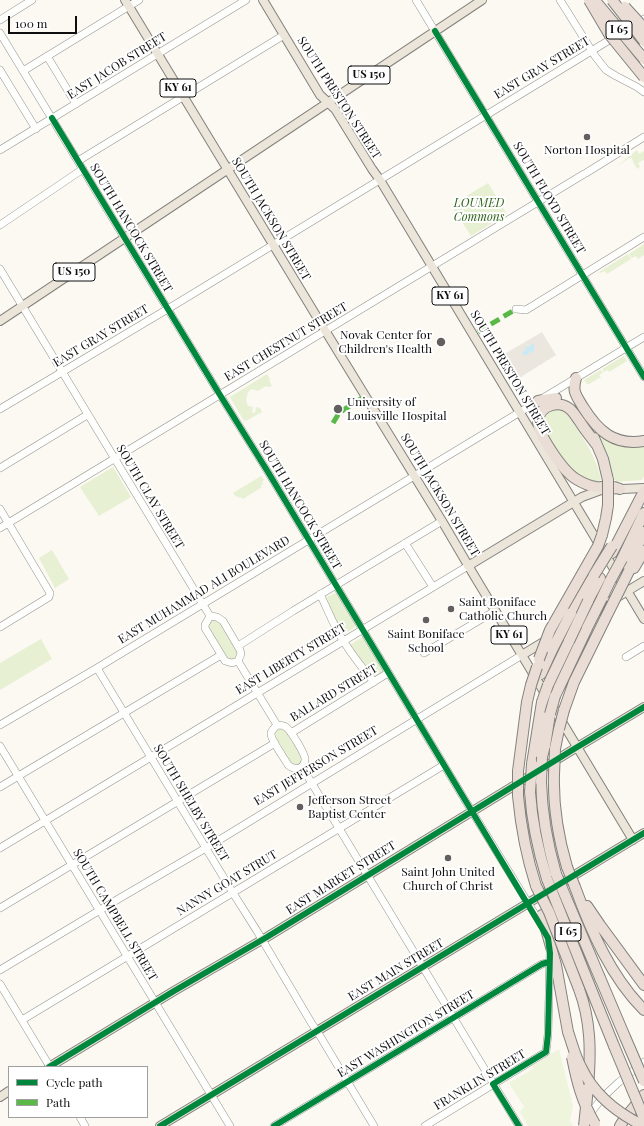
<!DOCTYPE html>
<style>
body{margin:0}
#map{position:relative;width:644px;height:1126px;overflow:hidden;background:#fbf9f2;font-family:"Playfair Display",serif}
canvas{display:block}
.legend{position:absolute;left:8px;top:1066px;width:140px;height:52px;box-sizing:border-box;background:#fff;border:1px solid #9f9f9f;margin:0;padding:5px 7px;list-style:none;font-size:12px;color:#0e0e0e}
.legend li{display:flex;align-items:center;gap:8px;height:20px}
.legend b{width:20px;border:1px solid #9f9f9f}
.scale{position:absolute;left:8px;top:16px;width:69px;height:18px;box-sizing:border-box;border:2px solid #0e0e0e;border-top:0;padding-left:5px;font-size:12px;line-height:14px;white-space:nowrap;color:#0e0e0e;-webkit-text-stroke:3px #fff;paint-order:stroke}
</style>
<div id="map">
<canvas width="644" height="1126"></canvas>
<ul class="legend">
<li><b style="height:5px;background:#00873e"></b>Cycle path</li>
<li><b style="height:5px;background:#58b947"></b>Path</li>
</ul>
<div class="scale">100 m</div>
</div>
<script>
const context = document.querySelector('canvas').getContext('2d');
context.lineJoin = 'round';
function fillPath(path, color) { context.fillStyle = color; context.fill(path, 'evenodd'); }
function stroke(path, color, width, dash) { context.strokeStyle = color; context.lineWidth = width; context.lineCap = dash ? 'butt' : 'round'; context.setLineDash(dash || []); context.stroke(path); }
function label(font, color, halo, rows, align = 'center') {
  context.font = font + ' "Playfair Display",serif'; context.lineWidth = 4; context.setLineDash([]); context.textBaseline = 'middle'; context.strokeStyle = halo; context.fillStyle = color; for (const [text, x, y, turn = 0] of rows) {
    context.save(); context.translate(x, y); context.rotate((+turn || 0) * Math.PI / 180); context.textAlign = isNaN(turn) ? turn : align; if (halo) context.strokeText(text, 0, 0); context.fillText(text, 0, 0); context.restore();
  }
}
const green = new Path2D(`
 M637 150 639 154 644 151V161L643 160 638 163 640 167 637 169 631 157 617 166Z
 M488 183 507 214 471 236 451 205Z
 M644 244V255L638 259 636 256 632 258 629 254Z
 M628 254 631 259 607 274 605 271 600 273 599 272Z
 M624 356 627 361 609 372 608 370 604 372 602 369Z
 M601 370 603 373 599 375 601 377 589 384H587L584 380Z
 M267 374 270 379 269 380 272 386 269 387 266 386 258 391 252 389 248 392 246 401 248 406 253 407 252 412 255 413 256 407 260 408 262 412 246 421V420L244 421 230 397Z
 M553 409 562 410 566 413C581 435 596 454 601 480L598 481 599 485C596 484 595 481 592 480 591 480 590 480 589 480 582 478 575 473 570 468 562 460 541 431 543 420 544 414 549 411 553 409Z
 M591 423 597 431 644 443V476L642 480 616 482V480H612C608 456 602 444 591 423Z
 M113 467 131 497 99 516 80 487Z
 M261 476 264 480 262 482 263 484 261 485 262 487 243 499 241 497 239 498 238 496 236 497 233 493Z
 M52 550 69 579 55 588 39 558Z
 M335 593 337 594 356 625 354 628 344 634 335 619 327 598V597Z
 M214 619 219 620 239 654 235 659 228 660 208 629V625L211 620Z
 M363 637 383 670 382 673 374 678 349 645Z
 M41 639 52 659 0 690V663Z
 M280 728 285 729 302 757 301 764 293 766 274 737C273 732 275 730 280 728Z`);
const pitch = new Path2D(`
 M559 1049 573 1106 570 1121 573 1125 572 1126H528L520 1112 524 1107 509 1083 533 1069 532 1066Z`);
const plaza = new Path2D(`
 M542 332 556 355 516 380 501 356Z`);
const water = new Path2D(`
 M533 343 535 348 533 349 534 351 532 353 531 351 529 352 530 353 524 356 522 352 526 350 524 347 526 346 527 348Z`);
const minor = new Path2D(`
 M416 0 644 377
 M560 0 595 56 606 70 616 76 637 87 644 92
 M0 20 32 0
 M0 33 220 395 268 472 468 805 544 929
 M47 56 76 104
 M0 70 36 129
 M23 71 139 0
 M0 150 246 0
 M78 161 284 35
 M586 173 644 137
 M0 225 83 169
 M0 269 210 616
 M516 309 526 310 644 237
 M0 409 176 304 644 19
 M0 468 87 415
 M0 509 50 593 49 597 0 627
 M0 528 584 174
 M405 543 433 587
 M320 594C328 610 334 627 344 642 353 656 363 669 374 682
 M210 616 205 625V628L225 661 232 663 238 661
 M210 616 217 617 223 621 240 650 241 654 238 661
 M238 646 293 611 442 521
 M424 653 495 611
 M626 657 644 646
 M238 661 277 725
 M97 668 233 893 257 931 312 1024 317 1031 374 1126
 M0 725 97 668 644 337
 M277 725C281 725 283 725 286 727 291 731 306 755 305 760 304 770 294 770 288 765 285 759 270 739 271 733 272 730 275 727 277 725Z
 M291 733 388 673
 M0 746 230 1126
 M302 767 519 1126
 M0 787 221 655
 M0 848 468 566
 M0 908 275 743
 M0 970 120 898 211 845 522 655
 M0 984 50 1067
 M22 1020 444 765
 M588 1116 603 1097 619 1082 644 1062
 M80 1117 85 1126
 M274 1126 453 1018 542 964 549 962
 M425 1126 546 1052 548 1034 550 951`);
const major = new Path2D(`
 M125 0 323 327 442 521 472 572 633 840
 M263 0 320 95 335 109 372 169 380 180 644 619
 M0 321 482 0
 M468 566 582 497 601 490 644 488
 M522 655 644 581
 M49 1067 174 991 267 937 574 749 644 707
 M0 1097 9 1091
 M160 1126 644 833`);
const highway = new Path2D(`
 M576 378C572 392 576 395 583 407 598 431 614 446 644 441
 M538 401 556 398
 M594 438 603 459 608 480
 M596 444C591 437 585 430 580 422 577 418 574 413 571 410 560 399 539 405 538 421 538 435 563 471 576 479 581 482 589 486 596 487 606 488 609 484 620 489
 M602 535 606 518 608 505
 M612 553 644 491
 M622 559 644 513
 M634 568 644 551
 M629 571 628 567 644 532
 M602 598 610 581
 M588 601 600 578
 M571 613 594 575
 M541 674 552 650
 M548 685 569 641
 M555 696 587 628
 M564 710 574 682 605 619
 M555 749 559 729
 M542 757 545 746 550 714
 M532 764 542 702
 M518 771 527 702 531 685
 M554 775C553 808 558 836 567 867
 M541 782C542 815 547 843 556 874
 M530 792C532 823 538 850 547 879
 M518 796C521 828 526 855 536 886
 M575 887C591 931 611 977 644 1010
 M587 906 600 925 644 985
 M542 915 556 965 568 1032
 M600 978 625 1037
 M589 984 614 1046
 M579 989C591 1021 591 1052 588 1086
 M620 1126 625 1118 644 1095`);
const highwayBridge = new Path2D(`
 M589 0 609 34 644 77
 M612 0 644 41
 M597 3 644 59
 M625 7 644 28
 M608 480V505
 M594 575 612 546
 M610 581 622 559
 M605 619 629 571
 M587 628 602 598
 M569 641 588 601
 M552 650 571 613
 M539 659 550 630 598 546 602 535
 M531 685 537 667
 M542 702 548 685
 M550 714 555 696
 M559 729 564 710
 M554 775 555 749
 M541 782 542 757
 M530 792 532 764
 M518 796V771
 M567 867 575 887
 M556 874 600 978
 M547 879 589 984
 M536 886 549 912 579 989
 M568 1032C572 1043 575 1056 581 1067 594 1095 617 1113 644 1126
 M625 1037 644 1081
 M614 1046 644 1118
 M572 1057C577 1082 582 1102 595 1124
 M584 1126 588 1088`);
const quiet = new Path2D(`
 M478 332 516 309
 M333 423 339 413 362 398`);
const cycleway = new Path2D(`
 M435 31 644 377
 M52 118 220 395 268 472 548 938 550 953 548 1034 546 1052 493 1084 519 1126
 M49 1067 174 991 267 937 574 749 644 707
 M160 1126 644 833
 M274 1126 453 1018 542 964 549 962`);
const markers = [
 [587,137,4,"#61605e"],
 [441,342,5,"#61605e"],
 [338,409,5,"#61605e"],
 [451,609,4,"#61605e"],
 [426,620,4,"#61605e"],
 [300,807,4,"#61605e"],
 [448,858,4,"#61605e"]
];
const shields = [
 [619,30,26],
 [369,75,42],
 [178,88,36],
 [74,272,42],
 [450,296,36],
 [509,635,36],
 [568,932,26]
];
const shieldNames = [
 ["I 65",619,30],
 ["US 150",369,75],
 ["KY 61",178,88],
 ["US 150",74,272],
 ["KY 61",450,296],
 ["KY 61",509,635],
 ["I 65",568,932]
];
const streetNames = [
 ["EAST JACOB STREET",117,66,-32],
 ["EAST GRAY STREET",542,68,-31],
 ["SOUTH PRESTON STREET",339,98,57],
 ["SOUTH FLOYD STREET",549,198,59],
 ["SOUTH JACKSON STREET",271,219,59],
 ["SOUTH HANCOCK STREET",131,228,59],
 ["EAST GRAY STREET",101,336,-31],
 ["EAST CHESTNUT STREET",286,342,-31],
 ["SOUTH PRESTON STREET",510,373,59],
 ["SOUTH JACKSON STREET",440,495,59],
 ["SOUTH CLAY STREET",150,497,59],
 ["SOUTH HANCOCK STREET",300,505,59],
 ["EAST MUHAMMAD ALI BOULEVARD",204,590,-31],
 ["EAST LIBERTY STREET",291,659,-31],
 ["BALLARD STREET",334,693,-31],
 ["EAST JEFFERSON STREET",316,766,-31],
 ["SOUTH SHELBY STREET",191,803,59],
 ["EAST MARKET STREET",341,878,-32],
 ["NANNY GOAT STRUT",227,883,-31],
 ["SOUTH CAMPBELL STREET",115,915,59],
 ["EAST MAIN STREET",396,970,-31],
 ["EAST WASHINGTON STREET",406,1034,-31],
 ["FRANKLIN STREET",480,1080,-31]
];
const poiNames = [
 ["Norton Hospital",587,150],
 ["Novak Center for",432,335,"right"],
 ["Children's Health",432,349,"right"],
 ["University of",347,402,"left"],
 ["Louisville Hospital",347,416,"left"],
 ["Saint Boniface",459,602,"left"],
 ["Catholic Church",459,616,"left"],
 ["Saint Boniface",426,634],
 ["School",426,648],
 ["Jefferson Street",308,800,"left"],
 ["Baptist Center",308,814,"left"],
 ["Saint John United",448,872],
 ["Church of Christ",448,886]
];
const parkNames = [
 ["LOUMED",479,203],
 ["Commons",479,217]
];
fillPath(green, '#e7f0d2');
fillPath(pitch, '#eff4dc');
fillPath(plaza, '#ebe7de');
fillPath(water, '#c9eaf5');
stroke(minor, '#959491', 8);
stroke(major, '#82817e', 10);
stroke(highway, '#82817e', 12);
stroke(minor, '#fefefd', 7);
stroke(major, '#ece5d9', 8);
stroke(highway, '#e9ddd5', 10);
stroke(highwayBridge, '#82817e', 12, []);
stroke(highwayBridge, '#e9ddd5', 10);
stroke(quiet, '#58b947', 5, [10, 5]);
stroke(cycleway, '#00873e', 6);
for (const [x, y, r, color] of markers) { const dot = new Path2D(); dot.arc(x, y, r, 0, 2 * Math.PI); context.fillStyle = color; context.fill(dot); stroke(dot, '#fff', 1.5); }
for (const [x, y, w] of shields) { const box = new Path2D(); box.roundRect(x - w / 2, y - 9, w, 18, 3); context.fillStyle = '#fff'; context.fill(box); stroke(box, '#0e0e0e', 1); }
label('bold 11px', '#0e0e0e', null, shieldNames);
label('12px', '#0e0e0e', '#fff', streetNames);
label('12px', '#0e0e0e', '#fff', poiNames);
label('italic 12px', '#33651e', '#fff', parkNames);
</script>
